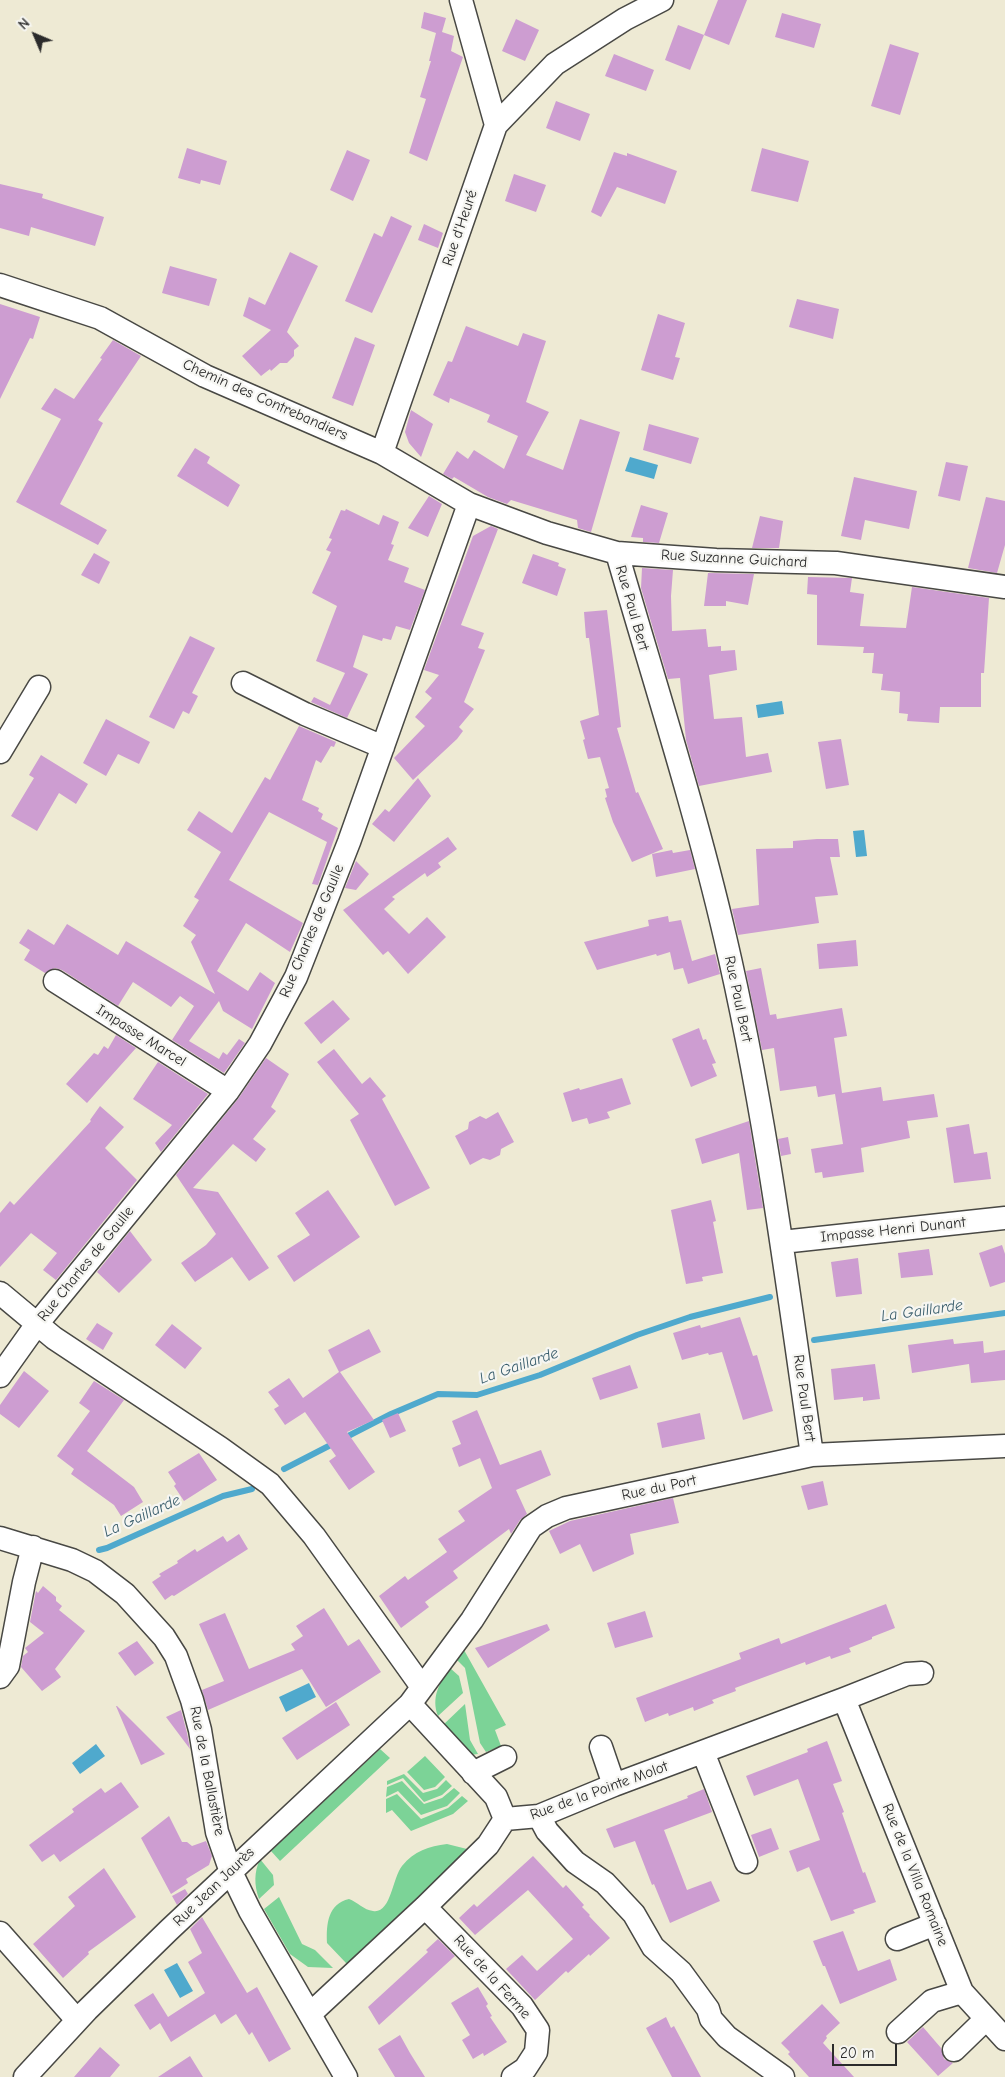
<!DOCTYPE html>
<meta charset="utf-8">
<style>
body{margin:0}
#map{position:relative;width:1005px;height:2077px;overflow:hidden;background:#eeead4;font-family:"Comic Neue",sans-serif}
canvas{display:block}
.north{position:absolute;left:10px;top:10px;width:50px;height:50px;-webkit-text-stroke:4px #f6f6f2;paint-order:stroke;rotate:315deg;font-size:14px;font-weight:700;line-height:20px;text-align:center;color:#2b2b2b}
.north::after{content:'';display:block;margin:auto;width:18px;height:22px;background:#2b2b2b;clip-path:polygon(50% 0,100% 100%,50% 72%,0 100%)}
.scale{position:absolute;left:832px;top:2044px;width:65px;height:22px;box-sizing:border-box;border:2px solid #2b2b2b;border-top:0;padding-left:6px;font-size:15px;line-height:18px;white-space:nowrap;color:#2b2b2b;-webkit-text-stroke:4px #f6f6f2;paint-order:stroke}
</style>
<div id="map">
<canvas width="1005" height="2077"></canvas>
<div class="north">N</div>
<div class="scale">20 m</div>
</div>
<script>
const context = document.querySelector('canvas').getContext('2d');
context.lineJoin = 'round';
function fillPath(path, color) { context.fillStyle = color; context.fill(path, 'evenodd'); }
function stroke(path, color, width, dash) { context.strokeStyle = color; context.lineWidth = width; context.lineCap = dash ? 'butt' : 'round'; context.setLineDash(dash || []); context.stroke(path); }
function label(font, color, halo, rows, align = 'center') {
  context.font = font + ' "Comic Neue",sans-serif'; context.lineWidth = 4.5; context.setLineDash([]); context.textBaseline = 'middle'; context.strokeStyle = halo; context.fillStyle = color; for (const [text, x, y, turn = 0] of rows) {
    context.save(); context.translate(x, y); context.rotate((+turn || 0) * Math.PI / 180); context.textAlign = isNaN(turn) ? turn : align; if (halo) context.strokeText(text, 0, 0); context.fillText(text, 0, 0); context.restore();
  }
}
const green = new Path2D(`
 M464 1650 506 1725 495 1730 501 1746 486 1752 480 1743 465 1668 457 1660Z
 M450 1668 459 1676 463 1693 438 1716C431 1698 439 1683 450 1668Z
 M465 1704 470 1740 478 1754 470 1755 443 1725Z
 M380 1749 390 1758 280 1861 271 1851Z
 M425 1756 445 1777 435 1787 424 1790 407 1772Z
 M404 1774 423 1793 437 1789 446 1780 452 1786 442 1795 424 1802 403 1778 387 1785V1781Z
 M402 1781 424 1804 442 1798 454 1788 460 1793 447 1806 421 1815 398 1791 386 1797 387 1787Z
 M397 1794 421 1819 448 1808 462 1796 468 1801 453 1814 411 1831 392 1810 386 1813V1799Z
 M447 1844 471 1850 350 1963H346L327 1943C326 1924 328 1904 349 1899 357 1902 364 1910 373 1911 391 1914 392 1879 402 1866 414 1851 429 1846 447 1844Z
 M260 1859 273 1875 274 1885 259 1899C254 1885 254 1872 260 1859Z
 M279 1897 302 1944 315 1950 333 1968 308 1967 290 1954 264 1909Z`);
const water = new Path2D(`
 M630 457 658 465 654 479 625 471Z
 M782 701 784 714 758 718 756 705Z
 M864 830 867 856 856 857 853 831Z
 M309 1683 316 1697 286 1712 279 1697Z
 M96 1744 105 1756 80 1774 72 1763Z
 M177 1963 193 1991 180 1998 164 1970Z`);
const stream = new Path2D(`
 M814 1340 1005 1313
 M284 1469 391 1414 438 1394 477 1395 540 1375 637 1335 690 1317 770 1297
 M99 1550 107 1548 223 1496 252 1489`);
const building = new Path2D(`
 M718 0H747L729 45 704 35Z
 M424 12 446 18 442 32 454 36 451 51 463 57 427 161 409 153 426 99 420 97 431 61H429L436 33 421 28Z
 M782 13 821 24 814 48 775 37Z
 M516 19 539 30 525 61 502 51Z
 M678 25 704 35 690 70 665 60Z
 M890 44 919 53 900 115 871 106Z
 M614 54 654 70 646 91 605 76Z
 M556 101 590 114 580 141 546 128Z
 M187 148 227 161 220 185 201 180 200 184 178 178Z
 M762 148 809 161 798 202 751 191Z
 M347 150 370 160 353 201 330 190Z
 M614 152 627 156V153L677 171 665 204 617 187 601 217 591 212Z
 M514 174 546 185 536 212 505 201Z
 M0 184 43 194 42 198 104 217 95 246 31 227 29 236 0 228Z
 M391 216 412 226 372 313 345 301 374 233 382 237Z
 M424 224 443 233 438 248 418 240Z
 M290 252 318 266 287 332 299 346 294 350V356L287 363H280L271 371 270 369 261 376 242 356 271 330 243 316 249 297 265 305Z
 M170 266 217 279 209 306 162 293Z
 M797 299 839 309 833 339 789 327Z
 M0 304 40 317 33 339 30 338 0 399Z
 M658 314 685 323 675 357 680 358 673 380 641 370Z
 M466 326 518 346 523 333 546 341 526 402 549 412 526 455 563 470 580 419 620 432 591 532 578 528 577 520 511 500 507 504 488 497 454 477 452 479 443 474 457 451 468 459 474 450 504 469 518 436 487 422 490 415 450 398 449 403 433 395 448 361 452 362Z
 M355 337 375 345 353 406 332 398Z
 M113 340 141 356 98 420 103 423 60 504 107 530 98 545 16 502 61 419 41 409 55 388 74 399 102 359 100 358Z
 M411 410 433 424 421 457 409 443 405 432Z
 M649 424 699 438 691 464 643 450Z
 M195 448 210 457 207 463 240 485 228 507 177 476Z
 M946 462 968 466 960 501 938 496Z
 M854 477 917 491 909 529 865 520 861 540 841 536Z
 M429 496 442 504 428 537 408 528Z
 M986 497 1005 501V545L997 573 968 568Z
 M641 505 668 513 659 543 643 542V538L631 537Z
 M346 509 379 525 383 515 399 522 391 544 394 545 388 560 409 568 404 582 425 590 410 630 396 626 391 640 383 638 382 641 363 635 353 667 368 674 347 718 311 702 314 697 330 705 345 673 316 661 337 606 312 593 331 552 326 550 332 539 329 538 341 510 345 511Z
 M760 516 783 521 779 548H752Z
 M491 526 498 529 461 625 484 633 478 648 485 650 464 702 474 709 459 727 463 731 457 739 413 780 394 758 425 726 415 717 432 698 425 692 439 675 424 670 473 536Z
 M94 553 110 562 99 584 81 575Z
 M533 554 559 563 558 566 566 569 557 596 522 583Z
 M642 568 673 570 671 596 672 631 706 629 708 647 721 646V651L735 650 737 670 709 675 714 719 742 717 746 757 768 753 772 772 699 786 686 740 680 678 668 679 641 588Z
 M708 573 754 574 748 605 726 601V606H704Z
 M808 577 852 578 850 592 864 594 860 626 906 628 912 587 989 598 984 673H981V707H940L939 723 907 721 908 714 899 713 900 692 881 690 883 674 872 673 874 653H863L864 647 817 645V595L807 594Z
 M607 610 621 727 617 728 636 793 638 792 663 849 632 862 613 822 605 798 607 797 605 789 609 788 600 757 588 759 583 740 585 739 580 721 599 715 589 638H586L584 612Z
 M190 636 215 648 192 693 198 696 189 714 183 711 174 729 149 717Z
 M106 719 150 742 139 764 118 754 106 776 83 763Z
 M299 726 336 742 334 747 331 746 321 763 316 760 302 800 319 808 318 811 323 814 321 819 338 828 318 885 312 884 327 842 269 812 229 880 303 923 290 952 246 923 217 971 248 991 260 972 275 983 252 1029 223 1011 219 1001 189 1041 219 1059 223 1052 227 1055 239 1039 245 1043 224 1073 172 1040 194 1006 180 996 171 1007 133 982 118 1006 62 970 55 968 45 973 24 960 30 950 19 943 28 929 54 945 67 924 118 955 126 941 215 994 191 942 196 935 183 926 199 900 194 897 221 852 187 830 199 811 232 833 265 777 270 780Z
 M841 739 849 785 826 789 818 742Z
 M41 755 88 784 76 804 59 793 37 831 11 816 34 778 29 775Z
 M418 778 431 796 394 842 372 824 385 809 389 812Z
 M448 837 457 849 438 863 441 867 427 877 425 873 392 897 395 899 384 909 409 934 427 917 446 937 408 974 388 951 383 955 343 910Z
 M817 839H838L840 857H830L838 895 815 897 819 923 738 935 732 909 759 905 756 849 793 848V841Z
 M672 850 673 853 690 850 695 869 656 877 652 854Z
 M356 861 369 874 356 890 345 888Z
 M668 916 669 922 681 920 692 961 715 954 720 974 688 984 683 968 674 970 670 952 657 956 656 954 597 970 584 942 649 926 648 920Z
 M856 940 858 966 819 969 817 944Z
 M761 968 770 1015 776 1014 777 1019 842 1008 847 1036 834 1038 842 1093 881 1087 883 1101 934 1094 938 1117 907 1121 910 1138 861 1148 864 1172 823 1178 822 1172 815 1173 811 1149 843 1144 835 1094 818 1097 816 1086 780 1091 774 1048 762 1050 746 971Z
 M333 1000 350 1019 321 1044 304 1023Z
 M699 1028 703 1040 706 1039 712 1054 716 1063 712 1064 717 1076 691 1087 672 1039Z
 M116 1035 136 1048 87 1103 66 1084 94 1053 98 1055 104 1046 108 1049Z
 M334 1049 362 1084 370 1077 386 1096 382 1099 430 1188 395 1206 350 1120 359 1114 317 1062Z
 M266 1058 289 1074 271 1107 276 1111 253 1139 266 1149 256 1162 233 1144 193 1188 218 1192 269 1268 249 1281 232 1257 195 1282 181 1263 206 1245 216 1234 176 1175 238 1099Z
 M158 1062 208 1094 161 1152 155 1143 172 1125 133 1099Z
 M622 1078 631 1104 607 1112 610 1118 589 1124 587 1118 572 1122 563 1093 579 1088 580 1090Z
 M100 1106 124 1127 105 1148 137 1180 56 1280 43 1270 57 1253 31 1233 0 1267V1213L10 1201 14 1205 91 1121 90 1120Z
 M498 1112 514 1142 501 1149 500 1155 490 1160 483 1158 470 1165 455 1136 468 1129 469 1122 480 1116 486 1119Z
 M749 1121 763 1208 747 1210 739 1153 702 1164 695 1139Z
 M969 1124 974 1154 987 1152 991 1179 954 1183 946 1128Z
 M788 1137 791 1154 781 1156 778 1139Z
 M328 1190 360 1237 294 1282 277 1256 310 1235 295 1213Z
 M711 1200 716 1221 713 1222 723 1273 702 1277 703 1281 686 1284 671 1210Z
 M130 1231 152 1260 119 1293 97 1272Z
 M1002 1245 1005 1254V1282L990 1287 979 1253Z
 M929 1249 933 1275 901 1278 898 1253Z
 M858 1258 862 1294 836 1297 831 1262Z
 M740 1317 753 1356 757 1355 773 1411 743 1420 722 1352 709 1355 708 1353 682 1360 673 1333 700 1325 701 1328Z
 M97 1323 113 1333 103 1350 86 1339Z
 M172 1324 202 1348 185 1369 155 1345Z
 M369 1329 381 1352 340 1372 374 1420 347 1432 375 1472 349 1490 329 1461 336 1456 305 1412 285 1425 274 1409 279 1406 268 1392 289 1378 303 1398 339 1372 328 1350Z
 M953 1339 954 1344 983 1341 984 1353 1005 1350V1380L971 1383 969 1364 912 1373 908 1345Z
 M875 1364 880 1399 863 1401V1397L834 1400 831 1369Z
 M630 1365 638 1388 600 1400 592 1378Z
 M24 1371 49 1391 19 1428 0 1414V1405Z
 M94 1381 124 1400 87 1451 134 1487 143 1502 121 1516 114 1505 71 1474 74 1469 57 1456 90 1411 79 1403Z
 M477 1410 500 1465 541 1450 551 1475 516 1490 527 1514 520 1520 511 1534 509 1529 453 1571 458 1578 425 1602 429 1607 401 1628 379 1596 405 1576 408 1580 447 1552 438 1539 465 1521 458 1511 492 1488 480 1458 459 1467 452 1448 461 1444 452 1421Z
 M398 1413 406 1431 390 1438 382 1420Z
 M700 1413 705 1439 662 1448 657 1423Z
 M199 1453 217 1480 184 1501 174 1486 176 1484 168 1472Z
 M823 1481 828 1505 808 1510 801 1486Z
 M673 1498 679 1523 630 1534 634 1554 593 1572 580 1544 560 1554 549 1531 570 1521Z
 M239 1534 248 1549 174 1596 172 1595 165 1600 152 1582 161 1576 159 1574 178 1563 177 1561 195 1549 197 1552 223 1536 227 1542Z
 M43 1586 56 1597V1601L62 1606 59 1610 85 1631 55 1669 61 1677 42 1691 21 1667 23 1656 28 1652 25 1648 44 1633 30 1622 36 1591 38 1593Z
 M886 1604 895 1628 872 1637V1639L849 1648 851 1652 831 1659 830 1656 806 1665 805 1662 735 1688 736 1691 712 1700 714 1703 694 1711 693 1707 669 1716 668 1713 645 1722 636 1698 741 1659 739 1653 779 1638 781 1644Z
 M324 1608 348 1646 359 1639 381 1672 326 1707 302 1669 208 1710 202 1690 224 1681 199 1624 225 1613 249 1669 295 1650 291 1644 303 1636 296 1626Z
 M645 1611 653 1637 615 1648 607 1623Z
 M547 1624 550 1630 488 1668 475 1648Z
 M137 1641 154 1663 135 1676 118 1653Z
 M336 1702 350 1725 297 1760 282 1738Z
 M116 1706H117L165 1754 141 1765Z
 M181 1710 187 1733 190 1749 166 1717Z
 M827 1741 842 1781 833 1784 844 1812 842 1813 863 1873 865 1872 876 1902 853 1910 855 1913 831 1921 809 1867 797 1872 789 1851 820 1840 798 1779 754 1796 746 1776 808 1752 807 1749Z
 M121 1782 139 1807 60 1862 54 1854 42 1862 29 1845 74 1812 72 1809 101 1788 105 1793Z
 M704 1789 712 1812 664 1830 687 1890 711 1881 720 1901 670 1923 654 1884 652 1885 635 1841 614 1848 606 1829 688 1798 687 1796Z
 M169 1816 182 1842H187L192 1846 206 1841 212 1856 209 1865 186 1879 188 1883 171 1894 141 1838Z
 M771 1828 779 1849 759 1857 751 1835Z
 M533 1856 563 1888 566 1885 584 1905 582 1907 590 1915 589 1916 610 1938 590 1956 589 1954 568 1973 566 1971 535 2000 506 1969 522 1955 537 1971 573 1939 528 1890 475 1935 459 1918 474 1904 477 1907Z
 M104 1868 136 1917 88 1952 89 1954 63 1978 33 1944 75 1906 68 1897Z
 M185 1889 188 1894 177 1905 172 1896Z
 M202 1917 247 1993 257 1987 291 2049 269 2062 252 2032 249 2035 236 2014 221 2024 215 2014 171 2042 160 2023 150 2030 134 2005 153 1993 168 2017 205 1993 188 1962 202 1953 190 1929Z
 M843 1931 858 1971 890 1959 897 1980 840 2004 825 1966H823L813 1941Z
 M438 1939 455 1956 379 2025 368 2007 428 1952 426 1950Z
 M478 1987 488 2004 486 2006 492 2016 490 2017 507 2042 484 2056 483 2053 473 2059 462 2040 470 2035 451 2003Z
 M822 2004 840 2023 826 2036 827 2038 823 2043 854 2077H809L788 2054 790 2052 781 2043Z
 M666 2017 671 2028 674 2026 701 2077H672L646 2028Z
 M923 2027 941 2048 944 2059 953 2063 938 2076 907 2042Z
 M400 2035 410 2053 425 2077H395L378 2049Z
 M100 2047 120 2065 110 2077H74Z
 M190 2056 203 2077H158Z`);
const minor = new Path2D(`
 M496 125 555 64 625 19 662 0
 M0 285 100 318 205 376 382 453 469 504 547 533 617 553 716 560 836 563 1005 587
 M382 453 496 125 461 0
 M617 553C654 681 695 808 725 937 765 1108 787 1282 812 1455
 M243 683 305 714 383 747
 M0 752 39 687
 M55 981 228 1091
 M782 1242 1005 1218
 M0 1293 54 1338 220 1448 270 1484 314 1536 422 1687
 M0 1376 37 1324 228 1091 260 1044 296 977 349 842 469 504
 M0 1538 72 1560 95 1571 125 1594 164 1637 176 1656 192 1700 200 1730 217 1832 231 1872 250 1911 346 2077
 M0 1677 8 1666 24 1582 33 1547
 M844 1699 962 1992 1005 2039
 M410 1704 496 1797 505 1819
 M601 1747 614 1785
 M703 1752 746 1862
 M473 1773 505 1757
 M539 1816 547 1831 575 1862 605 1883 634 1914 653 1947 681 1972 708 2009 711 2019 727 2037 783 2077
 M505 1819 539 1816 614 1785 844 1699 907 1674 922 1673
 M425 1907 522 2006 538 2030 536 2052 525 2069 513 2077
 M0 1933 77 2020
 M897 1939 935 1924
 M310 2014 425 1907 488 1845 505 1819
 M898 2032 932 2001 962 1992
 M954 2050 986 2019
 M25 2077 87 2010 169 1930 410 1704 472 1620 531 1527 547 1516 566 1508 812 1455 1005 1446`);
const streetNames = [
 ["Rue d'Heuré",460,228,-71],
 ["Chemin des Contrebandiers",265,400,24],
 ["Rue Suzanne Guichard",734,559,3],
 ["Rue Paul Bert",632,608,74],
 ["Rue Charles de Gaulle",312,931,-67],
 ["Rue Paul Bert",738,999,78],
 ["Impasse Marcel",141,1036,32],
 ["Impasse Henri Dunant",893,1230,-6],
 ["Rue Charles de Gaulle",86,1264,-51],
 ["Rue Paul Bert",804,1398,82],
 ["Rue du Port",659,1488,-12],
 ["Rue de la Ballastière",207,1771,79],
 ["Rue de la Pointe Molot",599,1791,-20],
 ["Rue de la Villa Romaine",915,1875,68],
 ["Rue Jean Jaurès",214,1887,-44],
 ["Rue de la Ferme",492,1977,48]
];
const waterNames = [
 ["La Gaillarde",922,1311,-8],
 ["La Gaillarde",519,1366,-19],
 ["La Gaillarde",142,1516,-24]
];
fillPath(green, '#7cd397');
fillPath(water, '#4fa9cd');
stroke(stream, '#4fa9cd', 6);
fillPath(building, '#cd9dd1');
stroke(minor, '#484844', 25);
stroke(minor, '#fff', 22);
label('15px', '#2b2b2b', '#f6f6f2', streetNames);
label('italic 16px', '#395d6c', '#f6f6f2', waterNames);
</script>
